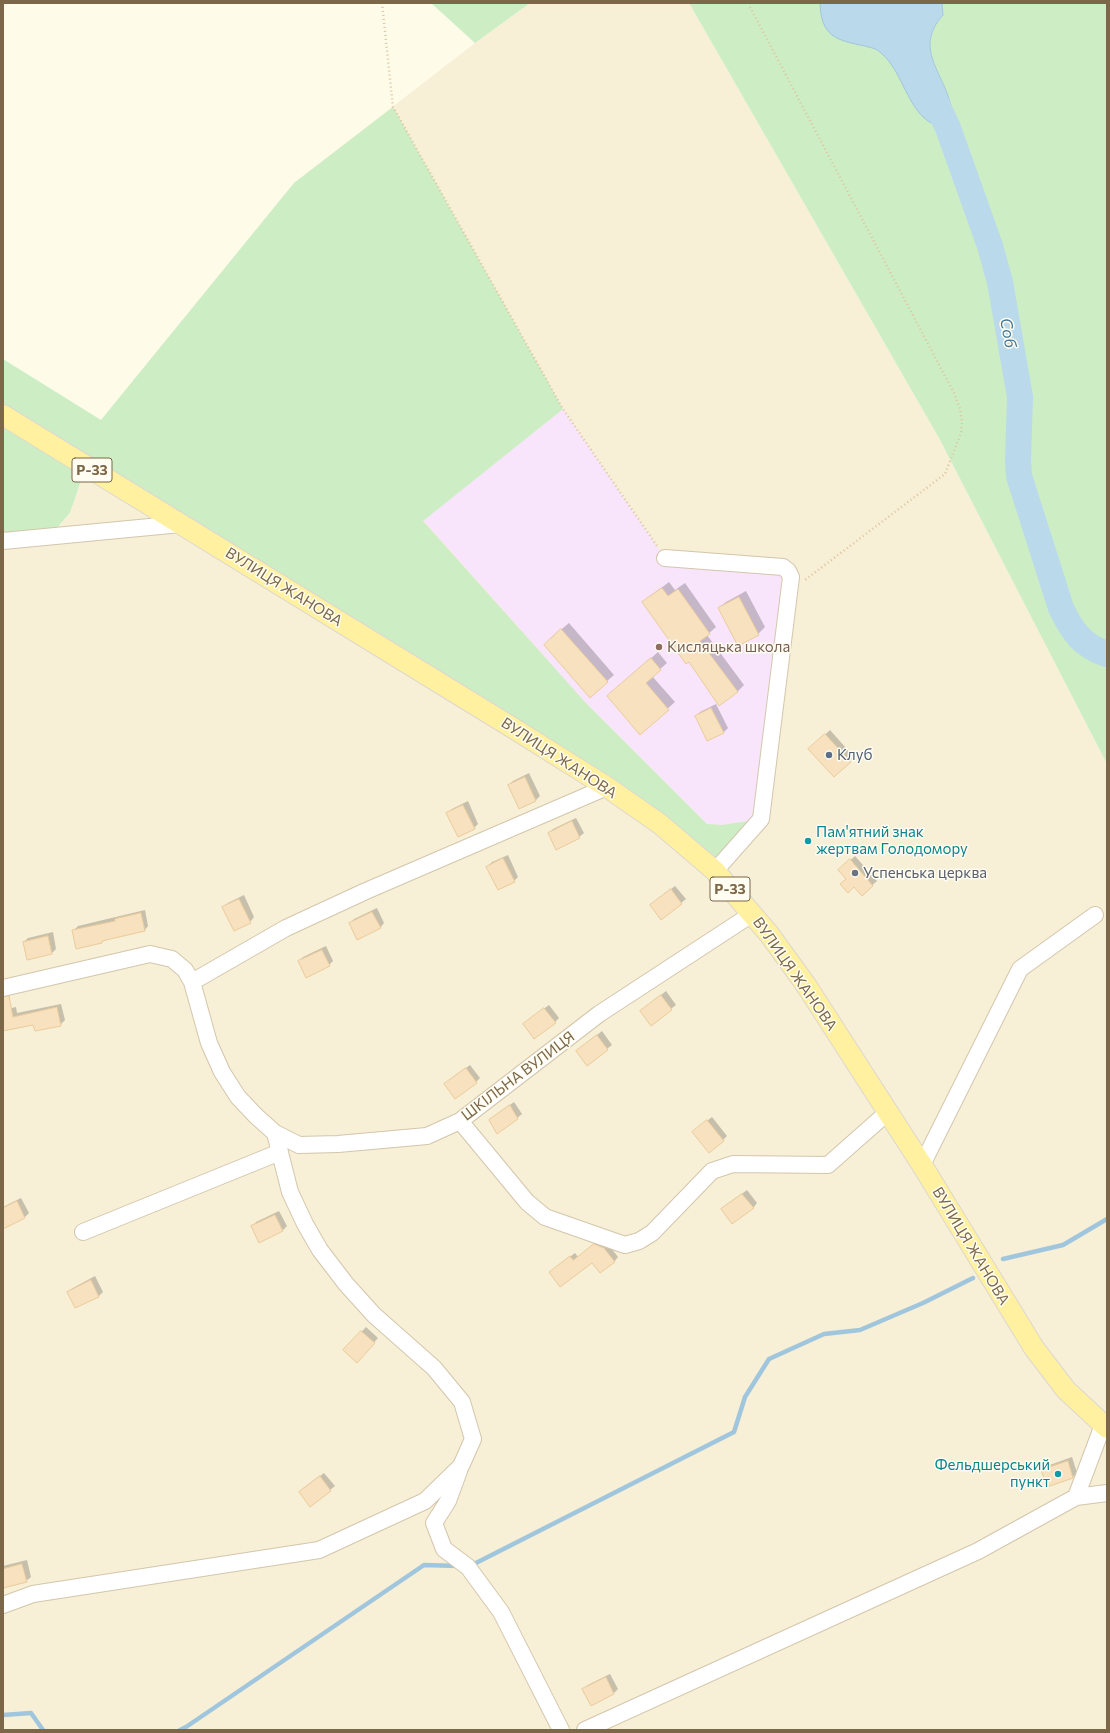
<!DOCTYPE html>
<meta charset="utf-8">
<style>
body{margin:0}
#map{position:relative;width:1110px;height:1733px;overflow:hidden;background:#fefbe9;font-family:Commissioner,sans-serif}
canvas{display:block}
.frame{position:absolute;inset:0;border:4px solid #7c6749;pointer-events:none}
</style>
<div id="map">
<canvas width="1110" height="1733"></canvas>
<div class="frame"></div>
</div>
<script>
const context = document.querySelector('canvas').getContext('2d');
context.lineJoin = 'round';
function fillPath(path, color) { context.fillStyle = color; context.fill(path, 'evenodd'); }
function stroke(path, color, width, dash) { context.strokeStyle = color; context.lineWidth = width; context.lineCap = dash ? 'butt' : 'round'; context.setLineDash(dash || []); context.stroke(path); }
function label(font, color, halo, rows, align = 'center') {
  context.font = font + ' Commissioner,sans-serif'; context.lineWidth = 3; context.setLineDash([]); context.textBaseline = 'middle'; context.strokeStyle = halo; context.fillStyle = color; for (const [text, x, y, turn = 0] of rows) {
    context.save(); context.translate(x, y); context.rotate((+turn || 0) * Math.PI / 180); context.textAlign = isNaN(turn) ? turn : align; if (halo) context.strokeText(text, 0, 0); context.fillText(text, 0, 0); context.restore();
  }
}
const residential = new Path2D(`
 M530 3H689L939 438 1107 764V1730H3V541L50 536 70 514 101 420 294 183 475 43Z`);
const education = new Path2D(`
 M563 409 665 558 786 568 761 819 722 825 707 824 585 702 423 520Z`);
const green = new Path2D(`
 M431 3H530L475 43Z
 M689 3H894L948 128C963 85 906 57 943 15L942 3H1107V764L939 438Z
 M393 107 563 409 423 521 585 702 707 824 722 825 761 819 715 871 660 824 86 466 70 513 50 536 3 541V359L101 420 294 183Z`);
const water = new Path2D(`
 M820 3H942L943 15C911 51 948 75 952 113 952 118 949 124 948 128 943 127 938 126 933 124 907 111 903 71 881 53 876 48 871 48 865 46 835 40 821 36 820 3Z`);
const shadow = new Path2D(`
 M669 582 675 590 685 583 716 627 707 635 744 685 737 692 689 661 643 602Z
 M746 591 765 627 758 634 719 608 726 602Z
 M569 623 614 675 607 681 551 638Z
 M658 652 667 663 652 676 675 702 640 733 615 690Z
 M716 704 728 728 724 732 708 740 696 717 700 712Z
 M830 730 854 757 834 776 810 749Z
 M529 773 540 796 536 800 520 808 509 785 513 781Z
 M468 801 478 824 474 828 448 813 452 809Z
 M576 818 584 833 579 837 549 833 553 829Z
 M508 855 518 877 514 881 487 867 492 862Z
 M855 856 877 881 862 894 847 878 844 866Z
 M675 886 686 899 681 903 651 905Z
 M244 895 254 917 250 922 224 907 228 903Z
 M377 908 384 923 380 928 350 924 354 919Z
 M145 910 148 926 144 931 104 939 102 942 73 931 78 926Z
 M53 932 56 949 52 953 28 959 24 942 28 938Z
 M326 946 333 961 329 965 299 962 303 957Z
 M666 991 676 1005 651 1024 641 1011Z
 M61 1004 65 1020 60 1025 34 1024 3 1031V1010L16 1007 17 1013Z
 M549 1005 559 1018 555 1022 529 1020Z
 M602 1031 612 1045 587 1064 577 1051Z
 M470 1065 480 1078 476 1082 450 1080Z
 M514 1102 522 1114 498 1133 490 1120Z
 M712 1117 727 1136 723 1140 698 1128Z
 M747 1190 757 1203 753 1208 727 1205Z
 M21 1198 29 1213 25 1217 3 1228V1207Z
 M279 1211 287 1226 282 1231 252 1227 256 1222Z
 M599 1241 608 1244 618 1257 614 1262H592L555 1268 575 1253 578 1257Z
 M95 1276 103 1292 99 1296 76 1307 68 1292 73 1288Z
 M366 1327 378 1338 361 1357 345 1350Z
 M1072 1457 1077 1473 1073 1477 1043 1470 1047 1466Z
 M324 1473 335 1486 330 1490 304 1488Z
 M27 1560 31 1577 26 1581 3 1587V1566Z
 M610 1674 618 1689 614 1693 591 1705 583 1690 588 1685Z`);
const stream = new Path2D(`
 M1003 1259 1063 1245 1107 1219
 M470 1566 734 1432 745 1397 769 1359 824 1334 860 1330 923 1303 973 1278
 M3 1715 31 1713 43 1730
 M180 1730 186 1727 424 1565 459 1566`);
const river = new Path2D(`
 M933 96 948 128 990 246 1000 282 1020 397 1018 460 1019 476 1061 608C1072 631 1082 646 1107 654`);
const building = new Path2D(`
 M662 588 668 596 678 589 710 634 700 641 738 692 719 706 689 662 686 664 642 602Z
 M739 597 759 635 738 646 718 608Z
 M561 629 608 682 590 698 544 645Z
 M651 658 661 670 646 683 669 710 640 735 607 696Z
 M711 708 724 733 707 741 695 716Z
 M825 734 851 762 834 777 808 749Z
 M525 777 536 801 519 809 508 785Z
 M463 805 475 829 458 837 446 813Z
 M572 821 580 838 556 850 548 833Z
 M503 858 515 882 498 890 486 867Z
 M850 859 873 886 862 896 854 887 848 893 840 884 846 879 838 870Z
 M671 889 682 904 661 920 650 905Z
 M239 899 251 923 234 931 222 907Z
 M372 912 381 928 357 940 349 923Z
 M141 913 145 931 102 941V943L76 949 72 930 115 921V919Z
 M48 936 52 954 27 960 23 942Z
 M322 950 330 966 306 978 298 961Z
 M661 995 672 1010 651 1026 640 1011Z
 M9 996 13 1017 57 1007 61 1026 35 1031 33 1025 3 1031V997Z
 M544 1008 556 1023 534 1039 523 1024Z
 M597 1035 608 1050 587 1066 576 1051Z
 M466 1068 477 1083 455 1099 444 1084Z
 M510 1105 518 1119 497 1134 489 1120Z
 M707 1120 724 1141 709 1153 692 1132Z
 M742 1194 754 1208 732 1224 721 1209Z
 M17 1201 25 1218 3 1229V1208Z
 M275 1215 283 1231 259 1243 251 1226Z
 M594 1244 604 1248 615 1262 600 1273 592 1263 560 1287 549 1272 570 1256 573 1260Z
 M91 1280 99 1297 75 1308 67 1292Z
 M361 1331 375 1343 357 1363 343 1350Z
 M1068 1461 1073 1478 1047 1487 1041 1470Z
 M320 1476 331 1491 310 1507 299 1492Z
 M22 1564 27 1582 3 1588V1569Z
 M606 1677 614 1694 591 1706 582 1689Z`);
const path = new Path2D(`
 M382 3 393 107 563 409 657 546
 M750 7 954 393 960 409 962 422 961 433 945 474 805 580`);
const minor = new Path2D(`
 M3 541 181 524
 M665 558 783 567 788 571 791 577 761 819 715 871
 M192 982 286 928 366 891 607 787
 M3 988 150 954 172 959 185 970 192 982 209 1043 222 1072 238 1097 256 1116 275 1133 299 1145 338 1144 427 1136 460 1121 599 1014 752 914
 M460 1121 527 1202 545 1217 625 1245 639 1241 652 1233 712 1171 733 1164 828 1165 888 1112
 M922 1165 1020 969 1095 915
 M83 1232 280 1152
 M459 1471 448 1501 434 1523 444 1549 468 1567 501 1612 561 1730
 M1076 1497 1103 1425
 M3 1605 33 1594 319 1550 425 1501 461 1466 473 1439 462 1402 434 1368 374 1315 346 1284 320 1250 305 1224 290 1192 275 1133
 M585 1730 978 1551 1076 1497 1107 1493`);
const major = new Path2D(`
 M3 415 513 728 607 787 660 824 715 871 769 934 806 985 922 1165 1034 1348 1066 1390 1107 1428`);
const markers = [
 [659,647,4,"#8d6e63"],
 [829,755,4,"#5c6f8a"],
 [808,841,4,"#0f9aa8"],
 [855,873,4,"#6b7280"],
 [1058,1474,4,"#0f9aa8"]
];
const shields = [
 [92,470,40],
 [730,889,40]
];
const shieldNames = [
 ["Р-33",92,470],
 ["Р-33",730,889]
];
const streetNames = [
 ["ВУЛИЦЯ ЖАНОВА",284,587,32],
 ["ВУЛИЦЯ ЖАНОВА",559,758,33],
 ["ВУЛИЦЯ ЖАНОВА",795,974,55],
 ["ШКІЛЬНА ВУЛИЦЯ",518,1076,-37],
 ["ВУЛИЦЯ ЖАНОВА",971,1246,59]
];
const educationNames = [
 ["Кисляцька школа",667,647]
];
const serviceNames = [
 ["Клуб",837,755]
];
const cultureNames = [
 ["Пам'ятний знак",816,832],
 ["жертвам Голодомору",816,849],
 ["Фельдшерський",1050,1465,"right"],
 ["пункт",1050,1482,"right"]
];
const worshipNames = [
 ["Успенська церква",863,873]
];
const waterNames = [
 ["Соб",1008,333,79]
];
fillPath(residential, '#f7efd6');
fillPath(education, '#f8e5fb');
fillPath(green, '#cdeec5');
fillPath(water, '#bad9eb');
stroke(water, '#a0c6de', 1);
fillPath(shadow, '#0003');
stroke(stream, '#a0c6de', 4.5);
stroke(river, '#bad9eb', 26);
fillPath(building, '#f7e1be');
stroke(building, '#ebcc9c', 1);
stroke(minor, '#d3c6ac', 18);
stroke(major, '#ddd7d0', 22);
stroke(path, '#ddc5a0', 2.5, [1, 3]);
stroke(minor, '#fff', 16);
stroke(major, '#fff19f', 20);
for (const [x, y, r, color] of markers) { const dot = new Path2D(); dot.arc(x, y, r, 0, 2 * Math.PI); context.fillStyle = color; context.fill(dot); stroke(dot, '#fffdf1', 1.5); }
for (const [x, y, w] of shields) { const box = new Path2D(); box.roundRect(x - w / 2, y - 12, w, 24, 3); context.fillStyle = '#fffdf1'; context.fill(box); stroke(box, '#7c6749', 1); }
label('bold 14px', '#7c6749', null, shieldNames);
label('15px', '#7c6749', '#fffdf1', streetNames);
label('15px', '#785e54', '#fffdf1', educationNames, 'left');
label('15px', '#4e5e75', '#fffdf1', serviceNames, 'left');
label('15px', '#0d838f', '#fffdf1', cultureNames, 'left');
label('15px', '#5b616d', '#fffdf1', worshipNames, 'left');
label('italic 16px', '#427899', '#fffdf1', waterNames);
</script>
